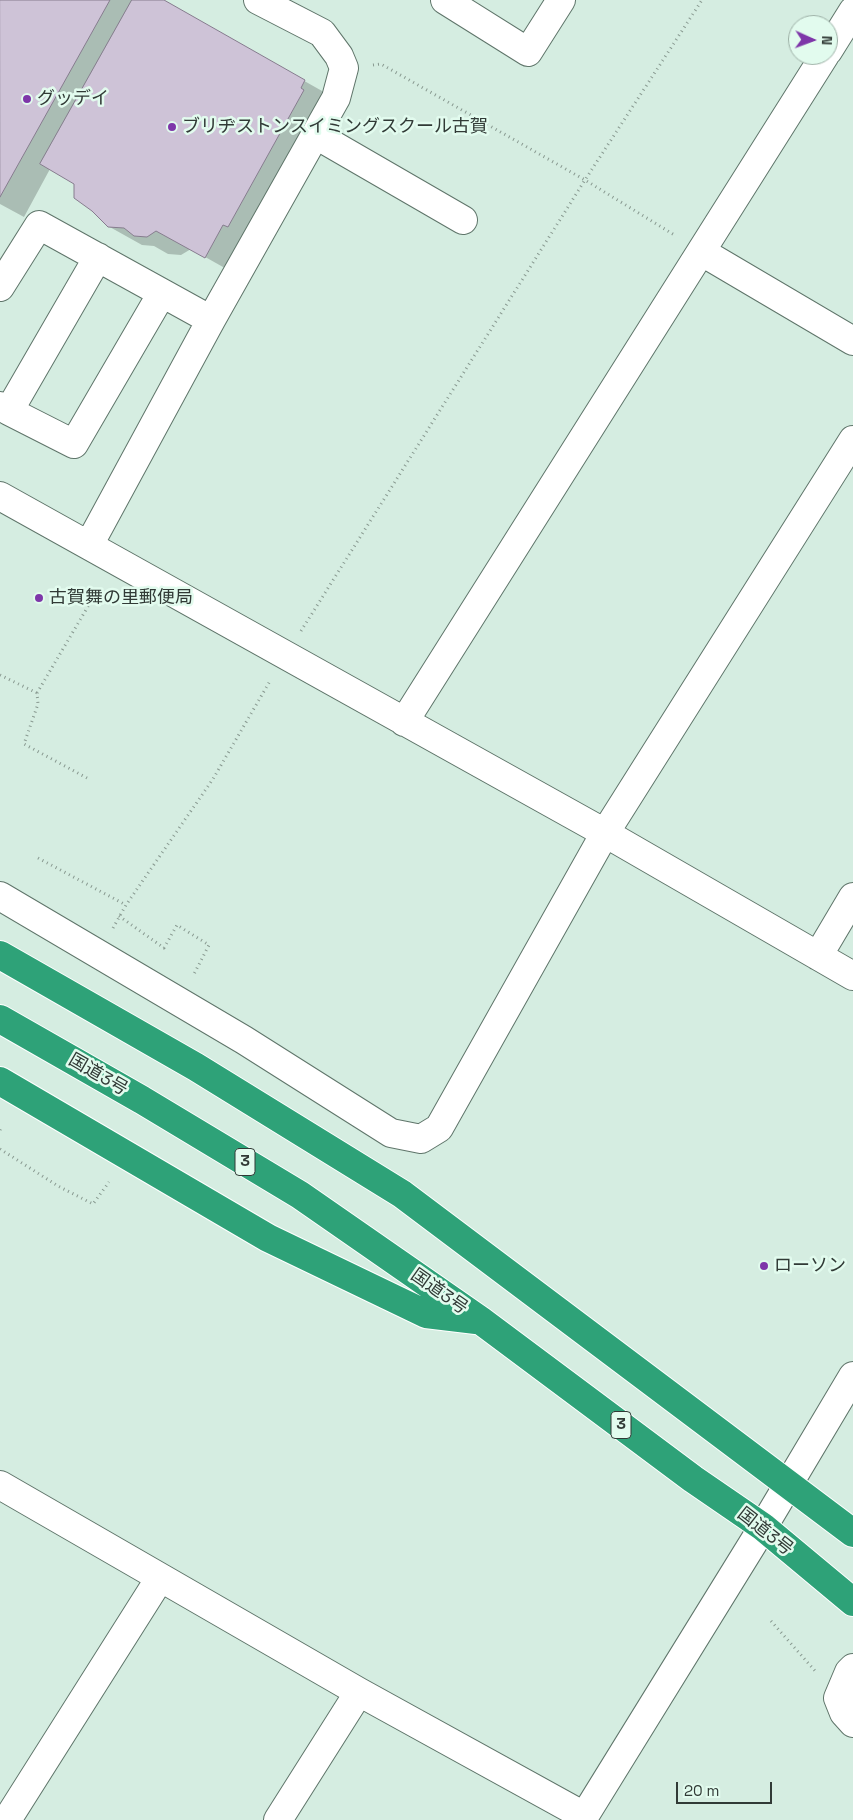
<!DOCTYPE html>
<meta charset="utf-8">
<style>
body{margin:0}
#map{position:relative;width:853px;height:1820px;overflow:hidden;background:#d5ede1;font-family:"Space Grotesk",sans-serif}
canvas{display:block}
.north{position:absolute;left:788px;top:15px;width:50px;height:50px;box-sizing:border-box;background:#e2fbee;border:1px solid #9baea4;border-radius:50%;rotate:92deg;font-size:14px;font-weight:700;line-height:20px;text-align:center;color:#313a36}
.north::after{content:'';display:block;margin:auto;width:18px;height:22px;background:#7e36a9;clip-path:polygon(50% 0,100% 100%,50% 72%,0 100%)}
.scale{position:absolute;left:676px;top:1782px;width:96px;height:22px;box-sizing:border-box;border:2px solid #313a36;border-top:0;padding-left:6px;font-size:15px;line-height:18px;white-space:nowrap;color:#313a36;-webkit-text-stroke:4px #e2fbee;paint-order:stroke}
</style>
<div id="map">
<canvas width="853" height="1820"></canvas>
<div class="north">N</div>
<div class="scale">20 m</div>
</div>
<script>
const context = document.querySelector('canvas').getContext('2d');
context.lineJoin = 'round';
function fillPath(path, color) { context.fillStyle = color; context.fill(path, 'evenodd'); }
function stroke(path, color, width, dash) { context.strokeStyle = color; context.lineWidth = width; context.lineCap = dash ? 'butt' : 'round'; context.setLineDash(dash || []); context.stroke(path); }
function label(font, color, halo, rows, align = 'center') {
  context.font = font + ' "Space Grotesk","Noto Sans JP",sans-serif'; context.lineWidth = 5; context.setLineDash([]); context.textBaseline = 'middle'; context.strokeStyle = halo; context.fillStyle = color; for (const [text, x, y, turn = 0] of rows) {
    context.save(); context.translate(x, y); context.rotate((+turn || 0) * Math.PI / 180); context.textAlign = isNaN(turn) ? turn : align; if (halo) context.strokeText(text, 0, 0); context.fillText(text, 0, 0); context.restore();
  }
}
const shadow = new Path2D(`
 M0 0H161L338 100 239 276 191 249 181 255 168 254 154 246 142 245 108 226 75 183 50 169 24 217 0 204Z`);
const building = new Path2D(`
 M0 0H110L0 197Z
 M132 0H164L305 80 301 88 304 90 228 227 223 225 205 258 156 231 147 237 134 236 124 228 108 227 92 211 74 198V184L40 164Z`);
const path = new Path2D(`
 M373 65 381 64 585 180 676 236
 M301 631 585 180 702 0
 M0 675 37 693
 M87 778 24 744 38 704 37 693 100 586
 M38 858 126 905
 M119 916 164 948 177 925 209 945 193 976
 M113 928 126 905 213 779 270 681
 M0 1130 1 1128
 M0 1149 58 1186 93 1204 109 1182
 M771 1621 817 1673`);
const minor = new Path2D(`
 M445 0 528 52 561 0
 M828 51 853 11
 M316 135 463 220
 M702 252 853 341
 M0 287 39 225 211 320
 M0 406 9 411 98 257
 M9 411 74 444 162 293
 M0 496 605 833 853 976
 M89 545 211 320 336 98 344 68 339 56 322 33 258 0
 M404 722 825 55
 M0 896 244 1040 391 1133 421 1139 439 1128 605 833 853 440
 M818 956 853 897
 M0 1485 359 1692 584 1816
 M853 1668 849 1672 838 1698 844 1713 853 1723
 M7 1820 160 1578
 M278 1820 359 1692
 M582 1820 763 1527 853 1376`);
const highway = new Path2D(`
 M0 955 196 1067 402 1194 853 1533
 M0 1019 142 1100 300 1195 480 1320 693 1479 763 1527 853 1602
 M0 1081 268 1238 426 1314 476 1320`);
const markers = [
 [27,99,5,"#7e36a9"],
 [172,127,5,"#7e36a9"],
 [39,598,5,"#7e36a9"],
 [764,1266,5,"#7e36a9"]
];
const shields = [
 [245,1162,20],
 [621,1425,20]
];
const shieldNames = [
 ["3",245,1162],
 ["3",621,1425]
];
const poiNames = [
 ["グッデイ",37,99],
 ["ブリヂストンスイミングスクール古賀",182,127],
 ["古賀舞の里郵便局",49,598],
 ["ローソン",774,1266]
];
const streetNames = [
 ["国道3号",98,1075,30],
 ["国道3号",439,1292,35],
 ["国道3号",765,1532,38]
];
fillPath(shadow, '#0003');
fillPath(building, '#cec3d7');
stroke(building, '#867c8e', 1);
stroke(minor, '#5f756a', 30);
stroke(highway, '#fff', 30);
stroke(path, '#889990', 3, [1, 4]);
stroke(minor, '#fff', 28);
stroke(highway, '#2ea278', 28);
for (const [x, y, r, color] of markers) { const dot = new Path2D(); dot.arc(x, y, r, 0, 2 * Math.PI); context.fillStyle = color; context.fill(dot); stroke(dot, '#e2fbee', 2); }
for (const [x, y, w] of shields) { const box = new Path2D(); box.roundRect(x - w / 2, y - 13.5, w, 27, 4); context.fillStyle = '#e2fbee'; context.fill(box); stroke(box, '#313a36', 1); }
label('bold 16px', '#313a36', null, shieldNames);
label('18px', '#313a36', '#e2fbee', poiNames, 'left');
label('18px', '#313a36', '#e2fbee', streetNames);
</script>
